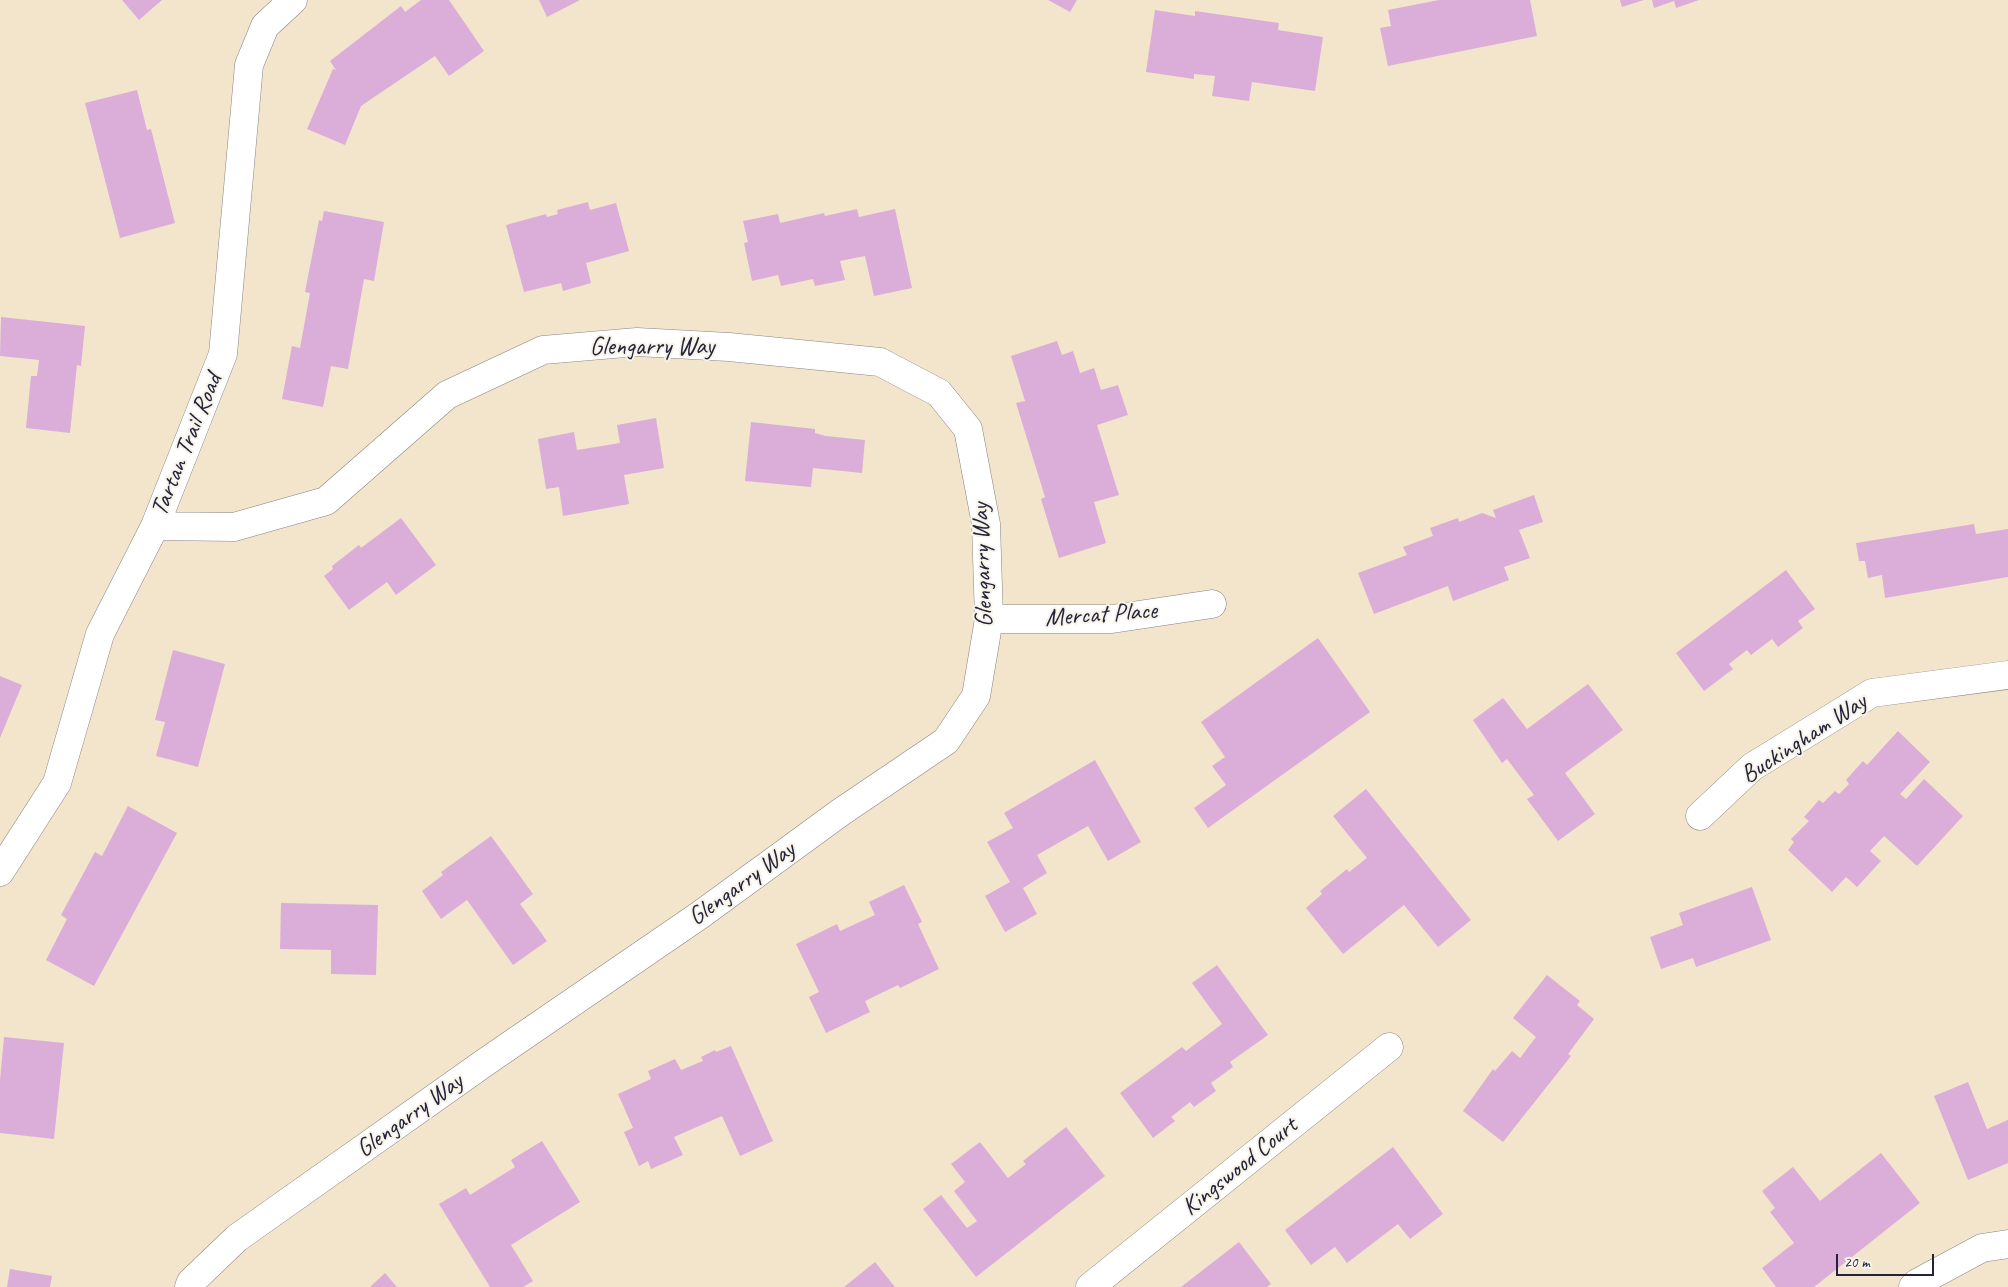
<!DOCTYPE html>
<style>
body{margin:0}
#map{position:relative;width:2008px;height:1287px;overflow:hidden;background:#f2e5cc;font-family:Caveat,sans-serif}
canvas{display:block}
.scale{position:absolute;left:1836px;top:1254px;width:98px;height:22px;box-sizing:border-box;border:2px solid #22223b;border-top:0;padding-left:6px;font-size:15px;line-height:18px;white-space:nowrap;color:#22223b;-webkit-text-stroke:4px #f7f3e8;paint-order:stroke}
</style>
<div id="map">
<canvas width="2008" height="1287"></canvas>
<div class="scale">20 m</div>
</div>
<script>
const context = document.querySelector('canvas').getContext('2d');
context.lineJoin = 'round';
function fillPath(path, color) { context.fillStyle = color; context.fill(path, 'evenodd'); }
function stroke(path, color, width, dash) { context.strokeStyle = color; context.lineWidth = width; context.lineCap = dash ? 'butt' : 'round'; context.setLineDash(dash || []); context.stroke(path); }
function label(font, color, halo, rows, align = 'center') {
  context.font = font + ' Caveat,sans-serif'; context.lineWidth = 4; context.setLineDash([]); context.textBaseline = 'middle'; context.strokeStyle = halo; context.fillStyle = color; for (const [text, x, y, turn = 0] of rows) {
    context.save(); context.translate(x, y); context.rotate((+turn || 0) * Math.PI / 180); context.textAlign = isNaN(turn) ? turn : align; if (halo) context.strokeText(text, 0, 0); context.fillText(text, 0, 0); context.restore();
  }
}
const building = new Path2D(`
 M122 0H162L139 20Z
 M421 0H449L484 51 449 76 435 56 361 106 345 145 307 129 333 69 336 70 330 61 401 6 405 12Z
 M539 0H580L547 17Z
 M1048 0H1077L1070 12Z
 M1439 0H1530L1537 36 1388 66 1380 28 1391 26 1388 10Z
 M1620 0H1644L1622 7Z
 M1652 0H1699L1676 8 1674 1 1654 8Z
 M1155 10 1195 16V11L1279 23 1278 30 1323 37 1315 91 1252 82 1249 101 1212 96 1215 76 1194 74V79L1146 72Z
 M137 90 147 130 151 129 175 223 120 238 85 103Z
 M588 202 590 210 616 203 629 251 586 263 591 283 563 291 561 283 524 292 506 225 546 214 547 217 558 214 557 210Z
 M857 209 859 217 895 209 912 288 874 296 865 256 840 261 845 280 815 286 813 279 781 286 778 275 752 281 744 243 748 242 743 221 778 214 780 223 824 213 825 216Z
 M324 211 384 222 374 281 364 279 348 369 331 366 323 407 282 399 292 346 300 348 310 293 305 292 319 220 322 221Z
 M1 317 85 326 81 366 77 365 70 433 26 428 31 376H37L39 360 0 356Z
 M1057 341 1062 355 1073 351 1080 373 1094 368 1101 390 1118 385 1128 415 1097 425 1119 495 1094 502 1106 543 1059 558 1041 499 1045 497 1016 403 1025 401 1011 356Z
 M656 418 664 468 624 475 629 504 563 516 559 487 546 489 538 439 574 432 577 450 620 443 617 425Z
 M751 422 815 429V433L826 436 865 440 862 473 813 468 811 487 745 481Z
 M1534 495 1543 522 1519 530 1530 558 1504 567 1509 580 1453 601 1448 586 1374 614 1358 573 1407 555 1403 547 1433 536 1430 528 1458 518 1459 522 1482 513 1496 518 1493 510Z
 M401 518 436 565 396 595 387 582 349 610 324 576 333 569 332 566 359 545 361 548Z
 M1974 524 1976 534 2008 529V577L1885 598 1882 575 1868 578 1865 561H1859L1856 543Z
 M1786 570 1815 609 1798 621 1803 628 1778 647 1772 639 1751 655 1747 650 1729 664 1733 669 1704 691 1676 653Z
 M1318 638 1370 712 1208 828 1194 808 1226 785 1212 766 1225 757 1201 722Z
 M173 650 225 664 198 767 156 756 165 722 155 720Z
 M0 676 22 685 0 738Z
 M1588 684 1623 730 1565 773 1595 814 1558 841 1527 799 1534 795 1507 759 1502 763 1473 720 1503 698 1527 729Z
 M1898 731 1930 762 1900 794 1906 799 1924 779 1963 816 1917 866 1884 836 1870 851 1881 861 1857 887 1846 877 1832 892 1788 850 1794 842 1791 839 1809 821 1804 817 1819 800 1823 803 1835 791 1839 794 1849 784 1846 780 1863 761 1867 765Z
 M1095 760 1141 842 1108 861 1088 826 1037 855 1047 873 1023 888 1037 914 1005 932 985 896 1010 882 987 842 1013 828 1004 813Z
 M1366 789 1471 920 1438 947 1404 905 1343 954 1306 908 1322 894 1320 891 1347 869 1349 872 1367 858 1333 816Z
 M128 806 177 833 94 986 46 960 67 919 61 915 95 852 102 856Z
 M491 836 533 894 520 904 547 941 513 965 467 900 441 919 422 891 443 875 441 872Z
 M904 885 922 922 918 924 939 969 900 988 898 985 865 1001 870 1012 826 1033 809 997 819 992 796 944 837 924 840 931 875 915 869 902Z
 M1752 887 1771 940 1696 967 1693 958 1661 969 1650 937 1683 925 1679 913Z
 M281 903 378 905 376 975 331 974V950L280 949Z
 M1217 965 1268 1035 1230 1062 1233 1067 1211 1083 1216 1091 1194 1107 1190 1102 1171 1117 1175 1121 1153 1138 1120 1093 1182 1047 1186 1051 1222 1024 1192 983Z
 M1547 975 1580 1001 1577 1005 1594 1019 1568 1054 1571 1056 1503 1142 1463 1111 1493 1069 1495 1071 1512 1051 1520 1058 1536 1037 1513 1018Z
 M4 1037 64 1043 54 1139 0 1133V1080Z
 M731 1046 773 1141 740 1156 722 1116 674 1137 683 1155 651 1169 648 1161 639 1166 624 1132 633 1128 618 1094 651 1079 648 1071 675 1059 681 1070 703 1061 701 1057 715 1050 716 1052Z
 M1968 1082 1987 1129 2008 1120V1163L1968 1180 1934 1096Z
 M1066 1127 1105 1176 976 1277 923 1209 941 1195 967 1228 977 1221 954 1191 965 1182 951 1164 980 1142 1008 1178 1026 1164 1023 1161Z
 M542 1141 580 1202 511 1245 533 1281 523 1287H490L439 1204 466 1188 470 1195 515 1167 511 1160Z
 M1393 1147 1443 1214 1410 1239 1398 1224 1347 1263 1335 1247 1311 1265 1285 1230Z
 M1881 1153 1920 1203 1814 1287H1776L1762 1268 1794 1243 1770 1212 1775 1208 1762 1191 1793 1167 1820 1201Z
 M1239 1242 1271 1284 1267 1287H1181Z
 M875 1262 895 1287H844Z
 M10 1269 52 1276 50 1287H7Z
 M385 1273 397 1287H370Z`);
const minor = new Path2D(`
 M155 526 234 527 326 501 447 395 543 350 637 342 729 347 880 362 939 393 968 429 986 524 989 619 976 696 946 741 841 812 700 915 487 1061 237 1238 191 1282 189 1287
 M989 619H1112L1212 604
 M1700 816 1752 767 1872 693 2008 675
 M0 872 57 783 100 634 155 526 223 354 249 65 265 26 293 0
 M1090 1287 1389 1047
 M1913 1287 1917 1283 1982 1248 2008 1244`);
const streetNames = [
 ["Glengarry Way",652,347],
 ["Tartan Trail Road",187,445,-68],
 ["Glengarry Way",983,565,-92],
 ["Mercat Place",1101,615,-4],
 ["Buckingham Way",1804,739,-33],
 ["Glengarry Way",742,884,-36],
 ["Glengarry Way",410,1116,-36],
 ["Kingswood Court",1240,1167,-39]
];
fillPath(building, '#dbaeda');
stroke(minor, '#8a8484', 29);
stroke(minor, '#fff', 28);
label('25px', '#22223b', '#f7f3e8', streetNames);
</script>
